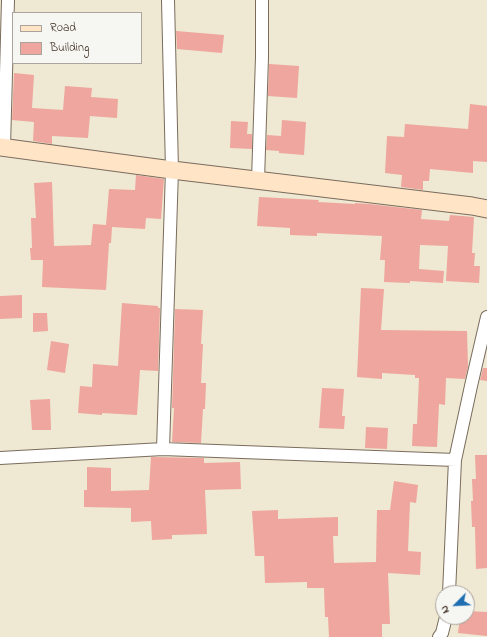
<!DOCTYPE html>
<style>
body{margin:0}
#map{position:relative;width:487px;height:637px;overflow:hidden;background:#efe8d2;font-family:"Indie Flower",sans-serif}
canvas{display:block}
.legend{position:absolute;left:12px;top:12px;width:130px;height:52px;box-sizing:border-box;background:#f6f6f2;border:1px solid #aba49d;margin:0;padding:5px 7px;list-style:none;font-size:12px;color:#3b2a1e}
.legend li{display:flex;align-items:center;gap:8px;height:20px}
.legend b{width:20px;border:1px solid #aba49d}
.north{position:absolute;left:435px;top:585px;width:40px;height:40px;box-sizing:border-box;background:#f6f6f2;border:1px solid #aba49d;border-radius:50%;rotate:246deg;font-size:11px;font-weight:700;line-height:16px;text-align:center;color:#3b2a1e}
.north::after{content:'';display:block;margin:auto;width:14px;height:18px;background:#1f6fb2;clip-path:polygon(50% 0,100% 100%,50% 72%,0 100%)}
</style>
<div id="map">
<canvas width="487" height="637"></canvas>
<ul class="legend">
<li><b style="height:5px;background:#ffe4c6"></b>Road</li>
<li><b style="height:11px;background:#eea69e"></b>Building</li>
</ul>
<div class="north">N</div>
</div>
<script>
const context = document.querySelector('canvas').getContext('2d');
context.lineJoin = 'round';
function fillPath(path, color) { context.fillStyle = color; context.fill(path, 'evenodd'); }
function stroke(path, color, width, dash) { context.strokeStyle = color; context.lineWidth = width; context.lineCap = dash ? 'butt' : 'round'; context.setLineDash(dash || []); context.stroke(path); }
const building = new Path2D(`
 M176 31 224 35 222 53 177 49Z
 M269 64 299 66 297 98 268 96Z
 M14 73 34 75 32 108 63 110 65 86 92 88 91 97 118 99 117 118 90 116 88 138 52 136V144L33 141 34 122 12 120Z
 M470 104 487 106V162L473 161V173L430 169 429 181H423V190L401 187 402 175 385 173 387 136 404 137 405 124 468 129Z
 M282 120 306 122 304 155 279 153V151L266 150 267 135 281 136Z
 M231 121 248 122 247 134H252V149L230 148Z
 M136 175 164 179 161 219 146 218 145 229 112 227 111 243H109L106 290 42 287 43 260H31L30 248H32L31 218H36L34 183 52 182 54 246 91 245 93 224 106 225 109 189 135 190Z
 M259 197 319 200 318 202 355 204V203L369 204 422 210 421 219 449 221 450 215 474 217 472 253H475L474 266H480L479 283 446 281 448 246 420 245 419 269 444 271 443 283 410 281V283L384 282 385 260H380L382 236 317 233V236L290 235V228L257 226Z
 M361 288 384 289 381 330 467 331 468 367 465 379 446 378 445 405 439 404 437 447 412 446 413 424H417L419 378H415V375L382 373V379L357 377Z
 M22 295V318L0 319V296Z
 M122 303 158 306V308H160L158 371 140 370 137 415 102 413V415L78 413 80 386 92 387 93 364 118 366Z
 M175 309 203 310 201 344H203L201 383H206L205 409H203L201 443 172 442 174 408H172Z
 M33 313H47L48 331 33 332Z
 M51 341 69 344 65 373 47 370Z
 M483 368H487V381L480 380Z
 M322 388 344 389 342 416H345L344 429 319 428Z
 M50 399 51 430H32L30 400Z
 M366 427 388 428 387 449 365 448Z
 M475 455H487V568L476 569 475 527H472L471 501H473L472 479H476Z
 M151 457 204 458V463L240 462 241 489 205 490 207 534 172 535V539L152 540 151 521 131 522V508L84 507V490H87V467L111 468V491L149 490Z
 M394 481 418 485 416 503 410 502 408 551 421 552 420 575 388 573 390 624H382V637H329L328 617H325L324 588H307V582L265 583 264 556H255L252 511 278 510V519L338 517V536H333L334 563 376 562 377 510H390Z
 M467 611 487 612V636L458 633 460 617H467Z`);
const street = new Path2D(`
 M4 147 8 0
 M258 180 262 57V0
 M163 449 172 170 168 0
 M0 458 163 449 455 460
 M449 593 455 460 471 386 487 317
 M439 637 442 633 446 617`);
const secondary = new Path2D(`
 M0 147 172 170 472 206 487 209`);
fillPath(building, '#eea69e');
stroke(street, '#7a6c5d', 14);
stroke(secondary, '#7a6c5d', 19);
stroke(street, '#fff', 12);
stroke(secondary, '#ffe4c6', 17);
</script>
